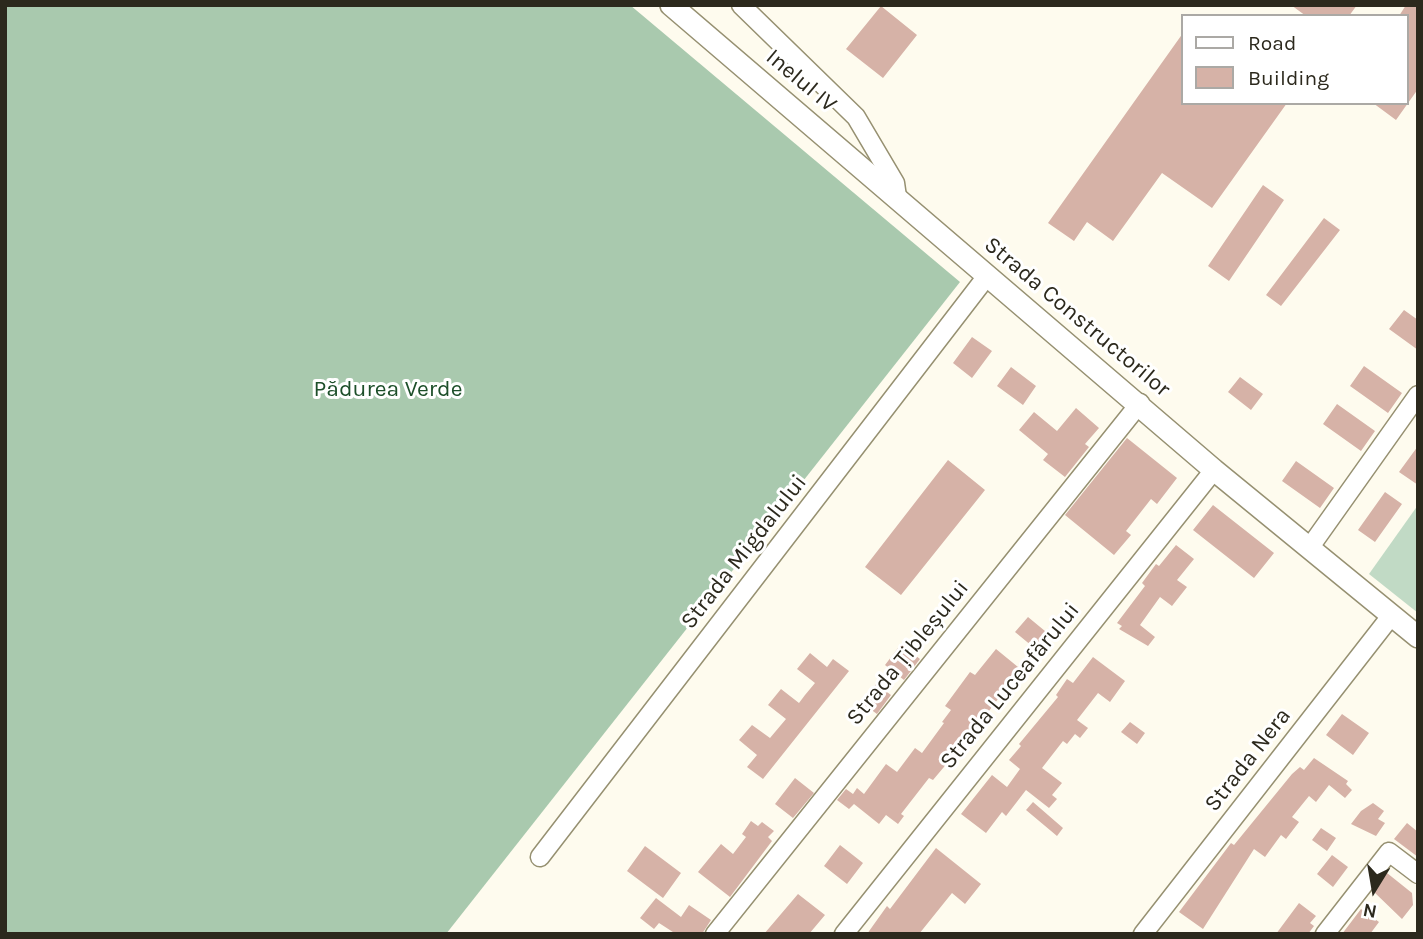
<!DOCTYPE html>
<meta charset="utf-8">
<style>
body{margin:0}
#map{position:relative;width:1423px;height:939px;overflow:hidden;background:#fefbee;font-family:Karla,sans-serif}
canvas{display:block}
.frame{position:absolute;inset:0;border:7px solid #2c291d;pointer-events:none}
.legend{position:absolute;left:1181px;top:14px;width:228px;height:91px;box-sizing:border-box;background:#fff;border:2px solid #aba9a5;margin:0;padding:9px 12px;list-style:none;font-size:21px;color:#2c291d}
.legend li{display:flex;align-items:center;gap:14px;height:35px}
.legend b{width:35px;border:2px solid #aba9a5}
.north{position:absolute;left:1339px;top:855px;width:70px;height:70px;-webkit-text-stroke:5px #fff;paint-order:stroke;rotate:191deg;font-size:19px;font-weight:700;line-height:28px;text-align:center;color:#2c291d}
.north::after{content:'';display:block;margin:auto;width:24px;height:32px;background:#2c291d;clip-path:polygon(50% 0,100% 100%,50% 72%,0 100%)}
</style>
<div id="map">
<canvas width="1423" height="939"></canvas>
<div class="frame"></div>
<ul class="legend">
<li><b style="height:9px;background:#fff"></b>Road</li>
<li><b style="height:19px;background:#d6b2a7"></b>Building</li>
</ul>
<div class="north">N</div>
</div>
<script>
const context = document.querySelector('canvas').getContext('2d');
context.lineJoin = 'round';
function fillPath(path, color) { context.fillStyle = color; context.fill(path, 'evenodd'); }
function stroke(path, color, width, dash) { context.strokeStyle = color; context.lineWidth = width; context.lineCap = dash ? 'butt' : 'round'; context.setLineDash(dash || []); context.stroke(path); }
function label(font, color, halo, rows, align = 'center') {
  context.font = font + ' Karla,sans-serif'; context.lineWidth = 6; context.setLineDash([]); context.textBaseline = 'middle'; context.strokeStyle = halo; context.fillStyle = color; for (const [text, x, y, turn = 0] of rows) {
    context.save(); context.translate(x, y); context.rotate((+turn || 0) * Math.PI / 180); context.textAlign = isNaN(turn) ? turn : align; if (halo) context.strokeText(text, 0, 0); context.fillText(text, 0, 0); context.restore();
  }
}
const green = new Path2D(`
 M1418 505V613L1369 574Z`);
const forest = new Path2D(`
 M5 5H630L960 282 446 934H5Z`);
const building = new Path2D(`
 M1291 5H1357L1349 16H1306Z
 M1406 5H1418V89L1396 120 1373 103H1407V16H1399Z
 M881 6 917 35 883 78 846 49Z
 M1183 33V103H1287L1212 208 1162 173 1113 241 1087 222 1074 241 1048 223Z
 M1263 185 1284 200 1229 281 1208 266Z
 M1324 218 1340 230 1281 306 1266 295Z
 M1404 310 1418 320V350L1389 329Z
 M972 337 992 351 972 378 953 363Z
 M1364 366 1402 393 1388 413 1350 386Z
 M1011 367 1036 386 1023 405 997 386Z
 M1240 377 1263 394 1251 410 1228 392Z
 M1337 404 1375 431 1361 451 1323 424Z
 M1076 408 1099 428 1085 444 1089 447 1065 477 1043 460 1048 454 1019 430 1034 412 1057 431Z
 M1127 438 1177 478 1157 504 1151 499 1126 531 1131 535 1114 555 1065 515Z
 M1418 446V485L1399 472Z
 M948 460 985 490 901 595 865 567Z
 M1296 461 1334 488 1320 508 1282 481Z
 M1385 492 1402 504 1375 542 1358 530Z
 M1213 505 1274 553 1254 578 1193 530Z
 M1176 545 1194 559 1177 580 1187 587 1172 606 1160 597 1140 625 1155 637 1148 646 1119 629 1122 626 1117 623 1145 586 1142 583 1156 564 1159 566Z
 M1028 617 1051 636 1038 651 1015 632Z
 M901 644 920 659 904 680 885 665Z
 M996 649 1018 667 997 693 1001 695 970 736 933 780 929 778 901 814 904 816 898 824 886 815 879 824 854 804 849 809 837 800 846 789 853 794 857 788 864 794 886 764 897 772 915 748 922 753 944 723 942 722 951 710 945 706 970 672 975 675Z
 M810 653 827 667 833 659 849 671 763 779 747 767 757 755 739 740 752 725 770 738 786 719 768 705 781 689 799 703 805 695 815 683 797 669Z
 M1093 657 1125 681 1110 702 1098 693 1077 720 1088 728 1080 738 1075 734 1067 744 1063 741 1042 768 1062 783 1052 795 1057 799 1049 808 1026 790 1006 816 1002 812 986 833 961 814 992 775 1007 787 1020 769 1009 760 1021 746 1019 744 1058 697 1056 695 1067 679 1073 683Z
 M876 684 891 695 877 714 862 703Z
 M1342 714 1369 733 1353 755 1326 735Z
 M1130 722 1145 733 1137 744 1121 732Z
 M1314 758 1348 781 1346 784 1352 790 1345 798 1329 785 1316 802 1309 796 1292 817 1299 822 1286 839 1281 835 1265 857 1254 849 1203 929 1179 912 1231 843 1234 845 1292 774 1300 767 1304 770Z
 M795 778 814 793 793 818 775 804Z
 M1033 802 1063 828 1057 836 1026 810Z
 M1373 803 1384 811 1378 819 1385 823 1376 836 1351 824 1361 811Z
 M751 821 758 826 762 822 774 831 768 837 772 841 730 897 698 872 721 844 733 854 746 837 742 834Z
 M1407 823 1418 832V857L1394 839Z
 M1321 828 1336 838 1327 851 1312 840Z
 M840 845 863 863 847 884 824 866Z
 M645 846 681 873 663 898 627 871Z
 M936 848 981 884 965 904 952 893 919 934H867L887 906 890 909Z
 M1332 855 1348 867 1333 887 1317 874Z
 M1387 873 1412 893 1413 905 1402 919 1373 891Z
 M798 894 825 915 809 934H764Z
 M656 898 681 917 689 905 711 920 702 934H676L659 923 654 929 640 918Z
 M1299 903 1316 916 1310 923 1314 926 1308 934H1276Z
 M1361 909 1379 922 1370 934H1342Z`);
const minor = new Path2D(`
 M741 5 856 117 895 183 897 197
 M1310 547 1418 395
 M540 857 987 276
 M715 934 1140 403
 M844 934 1214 470
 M1143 934 1391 616
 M1325 934 1389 852 1418 874`);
const major = new Path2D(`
 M671 5 1214 470 1418 637`);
const streetNames = [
 ["Inelul IV",801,81,40],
 ["Strada Constructorilor",1077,317,40],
 ["Strada Migdalului",744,552,-52],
 ["Strada Țibleșului",908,653,-51],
 ["Strada Luceafărului",1010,686,-51],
 ["Strada Nera",1248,760,-52]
];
const parkNames = [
 ["Pădurea Verde",388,389]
];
fillPath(green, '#c1dac5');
fillPath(forest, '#a9c9ae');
fillPath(building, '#d6b2a7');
stroke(minor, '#969071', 21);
stroke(major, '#969071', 24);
stroke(minor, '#fff', 18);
stroke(major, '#fff', 21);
label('23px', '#2c291d', '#fff', streetNames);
label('23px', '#1d4f2a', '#fff', parkNames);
</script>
